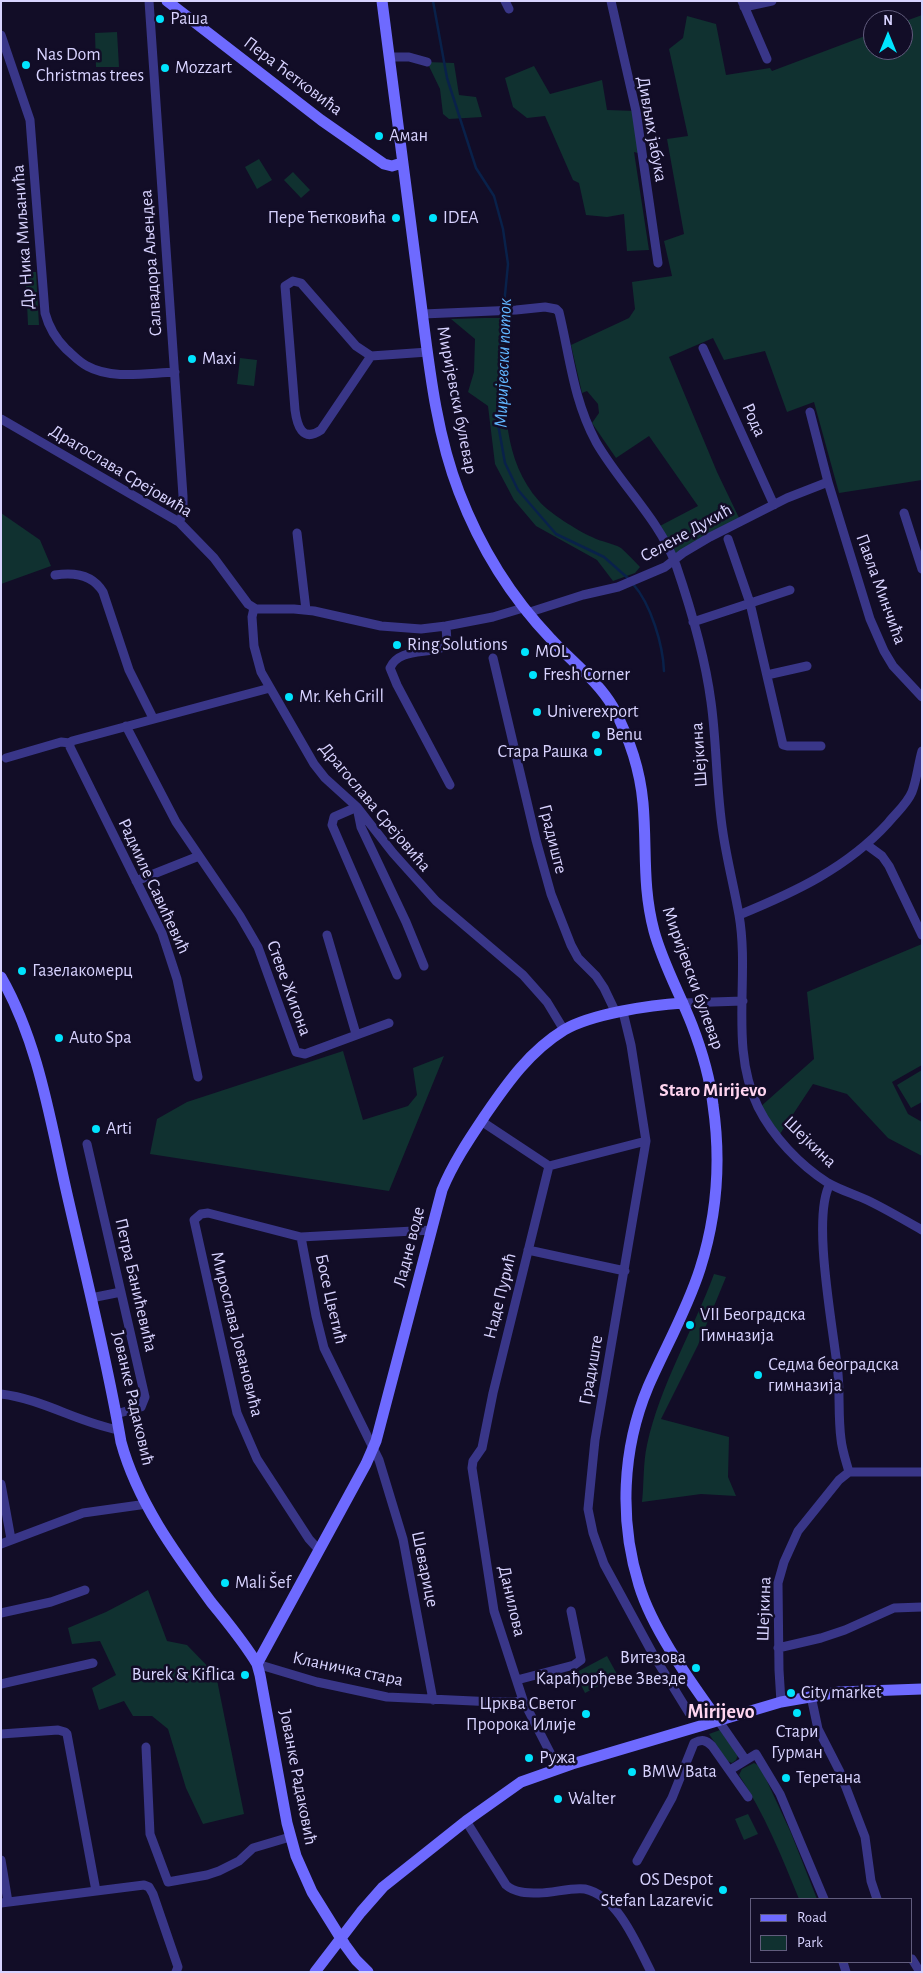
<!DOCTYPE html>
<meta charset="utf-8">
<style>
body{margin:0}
#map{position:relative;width:923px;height:1973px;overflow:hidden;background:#120d27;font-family:"Alegreya Sans",sans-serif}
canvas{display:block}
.frame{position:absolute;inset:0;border:2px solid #d8d3ff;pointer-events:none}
.legend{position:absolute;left:750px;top:1898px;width:162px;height:65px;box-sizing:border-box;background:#120d27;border:1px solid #615c7d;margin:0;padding:6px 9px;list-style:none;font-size:15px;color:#d8d3ff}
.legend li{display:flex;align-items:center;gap:10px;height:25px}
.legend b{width:25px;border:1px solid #615c7d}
.north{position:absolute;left:863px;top:10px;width:50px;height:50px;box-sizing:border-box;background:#120d27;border:1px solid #615c7d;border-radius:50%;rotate:0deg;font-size:14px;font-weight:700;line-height:20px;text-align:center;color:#d8d3ff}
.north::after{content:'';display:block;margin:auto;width:18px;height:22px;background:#00e4fe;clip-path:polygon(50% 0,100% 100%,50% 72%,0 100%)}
</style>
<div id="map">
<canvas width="923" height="1973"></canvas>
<div class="frame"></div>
<ul class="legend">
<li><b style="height:6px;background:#6e6aff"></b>Road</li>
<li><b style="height:14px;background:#103130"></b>Park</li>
</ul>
<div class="north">N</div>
</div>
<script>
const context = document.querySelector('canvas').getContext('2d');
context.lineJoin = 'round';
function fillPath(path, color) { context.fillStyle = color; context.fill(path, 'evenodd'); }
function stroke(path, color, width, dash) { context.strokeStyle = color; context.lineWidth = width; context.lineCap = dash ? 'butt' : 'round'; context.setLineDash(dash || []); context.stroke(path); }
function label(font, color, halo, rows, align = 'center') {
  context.font = font + ' "Alegreya Sans",sans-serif'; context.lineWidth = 5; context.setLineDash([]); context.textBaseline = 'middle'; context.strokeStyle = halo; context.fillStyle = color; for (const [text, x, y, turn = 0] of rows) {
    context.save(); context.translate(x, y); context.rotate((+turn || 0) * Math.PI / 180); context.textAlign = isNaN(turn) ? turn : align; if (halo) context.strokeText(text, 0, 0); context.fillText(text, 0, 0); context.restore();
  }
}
const green = new Path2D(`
 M922 15V480L839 493 814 402 787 412 765 351 724 360 713 338 669 357 717 472 741 522 674 561 656 528 698 506 649 436 616 458 592 423 599 413 598 404 587 391 582 393 571 345 629 318 635 309 632 282 672 276 664 241 684 234 667 139 688 136 669 49 683 38 687 16 716 24 726 75 770 68 772 71 873 33V50H903V22Z
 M117 32 119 67H96L95 33Z
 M427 62 454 63 459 95 476 97 482 117 449 119 443 114 440 89Z
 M534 66 550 94 602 80 607 110 636 111 642 154 634 152 649 250 627 251 624 214 607 217 586 215 579 183 573 180 545 116 527 118 513 107 505 78Z
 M259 159 272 180 257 189 245 167Z
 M293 172 310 190 301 198 284 180Z
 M28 272H36L39 325H28L26 282 24 274Z
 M484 318H505C508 330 504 344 504 356 505 407 503 460 539 501 548 512 578 531 592 537 601 542 613 543 621 548 628 554 634 561 640 567L635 573 613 581 597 560 536 526 514 500 495 464 488 406 468 392 474 372 475 339 451 319Z
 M240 358 257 360 254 386 237 384Z
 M1 513 40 540 51 566 1 584Z
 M922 944V1065L892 1082 908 1114 922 1122V1156L888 1138 847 1094 813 1084 778 1137 759 1108 814 1059 807 992Z
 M343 1051 363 1120 408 1106 417 1095 413 1068 444 1056 389 1191 150 1154 157 1119 187 1102Z
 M922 1070V1102L911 1108 897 1085Z
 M714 1274 726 1277 698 1345 661 1419 729 1437 728 1477 736 1496 701 1494 642 1502C644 1483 643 1463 647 1445 660 1385 693 1331 714 1274Z
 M148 1590 167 1641 187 1645 216 1675 244 1814 203 1824 186 1788 168 1729 152 1716H133L124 1701 99 1710 92 1688 116 1675 100 1641 72 1644 68 1628 106 1612Z
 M607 1656 618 1676 585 1693 575 1673Z
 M720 1730 738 1755 736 1760 732 1763 727 1761 709 1734Z
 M754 1763 760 1766 791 1833 817 1899H799C782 1857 764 1813 739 1775L742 1769Z
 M748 1814 758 1834 744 1840 735 1819Z`);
const stream = new Path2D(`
 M433 1 447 78 476 168 494 196 503 229 508 264 500 346 498 424 505 463 518 490 556 534 604 557 630 580
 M633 584C651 604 663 645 664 671`);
const street = new Path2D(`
 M149 1 183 496V514L179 522
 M505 1 509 9
 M611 1 636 111 658 263
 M742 1 767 59
 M744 7 772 1
 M1 35 30 120 45 313C49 328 55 338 66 349 73 355 79 362 87 366 112 380 147 373 175 372
 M389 57H409L427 62
 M423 314 516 310 545 307 556 309 559 312C570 357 573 399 596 442 620 484 659 519 676 565 691 609 705 656 711 702 717 745 716 789 723 833 727 860 734 887 739 915 750 978 729 1047 758 1107 773 1137 800 1165 828 1183 840 1190 854 1194 867 1200 886 1209 904 1220 922 1230
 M703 348 774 505
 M371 356 356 346 301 283 293 281 285 286 295 410C297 425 302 443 321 430L371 356 428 352
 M810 412 828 482 870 619 884 651 893 666 922 697
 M1 419 179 522 214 558 248 604 256 609H294L314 611 381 626 421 629 446 626 493 617 523 608
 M904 513 922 569
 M297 533 306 610
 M728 539 750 603 783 745 787 746H821
 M55 575C74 572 93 575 103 592L129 670 153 718
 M254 608 252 617 254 646 261 672 314 764 325 778 357 807 393 853 436 901 523 975 547 1002 564 1030
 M527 613 583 595 618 587 665 567 683 553 710 537 787 498 828 482
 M693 622 790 590
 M446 626 447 642 446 646C429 655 399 647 390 668L397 685 450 785
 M493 658 536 840 551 894 571 945 578 958 596 976 604 988 616 1013
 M767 675 807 666
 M126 726 176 822 240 916 258 947 296 1052 305 1054 389 1023
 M70 743V747L162 933 177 979 198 1077
 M6 758 61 742 70 743 72 741 270 688
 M867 845 882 856 889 866 922 935
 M136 881 199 856
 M739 915C795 892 847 868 888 823 896 813 907 804 912 792 917 779 918 765 922 751
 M327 935 356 1034
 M397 975 332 825 334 817 357 807 361 827 406 922 424 966
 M683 1003 743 1001
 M623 1012 631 1045 646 1141 595 1440 588 1509 593 1533 604 1564 654 1656 689 1713
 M481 1121 549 1166 646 1141
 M87 1144 145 1397 141 1407 116 1414
 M549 1166 493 1393 482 1448 473 1461 472 1468 494 1611 523 1700 558 1768
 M830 1184C811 1218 834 1331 838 1374 840 1395 838 1417 841 1439 842 1450 846 1461 849 1472
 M301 1237 316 1316 324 1348 379 1460 403 1539 433 1700
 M528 1250 625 1271
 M91 1298 121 1292
 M1 1394C43 1399 79 1423 119 1430
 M1 1484 11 1539
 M1 1544 83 1513 147 1504
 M319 1550 309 1539 257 1459 237 1413 194 1220 201 1214 208 1213 301 1237 432 1230
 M1 1613 51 1602 85 1590
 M778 1648 821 1638 845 1630 894 1608 922 1607
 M257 1664 317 1682 387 1697 495 1702H515L523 1700
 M517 1680 574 1665 581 1660 571 1611
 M1 1684 93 1663
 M811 1696 818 1729 840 1772 865 1837 871 1881 877 1899
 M781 1702 779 1670 778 1583 784 1562 798 1531 839 1480 849 1472H922
 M718 1720 745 1759
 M1 1734 58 1730 65 1732 67 1734 96 1891
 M146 1747 150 1834 168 1882 207 1875 219 1871 239 1861 253 1848 290 1837
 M730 1770 756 1754 780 1794 824 1899
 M466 1821 506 1885C515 1893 527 1893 539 1893 553 1893 572 1887 585 1889 618 1896 637 1945 651 1972
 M1 1860 8 1902
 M637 1861 672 1798 694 1743C702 1739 706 1740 712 1746L748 1797
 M1 1903 144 1885 149 1887 153 1894 178 1967 176 1972
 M912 1959 920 1972
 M843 1962 846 1972`);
const secondary = new Path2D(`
 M167 1 321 120 384 164 392 166 402 163
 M382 1C395 102 408 202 421 303 429 365 436 433 459 492 480 547 510 596 551 639 571 661 598 681 613 707 629 737 640 769 643 803 647 848 642 886 654 931 663 964 680 994 692 1025 702 1051 710 1078 713 1105 721 1160 717 1216 700 1269 687 1310 665 1348 648 1387 622 1449 619 1521 639 1585 653 1631 691 1682 718 1720
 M1 977C39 1044 50 1120 67 1194 86 1277 107 1359 121 1442 137 1501 175 1553 211 1602 227 1622 244 1642 257 1664L260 1675 287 1823 296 1856 312 1892 345 1945 356 1960 368 1972
 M257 1664 366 1464 376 1441 442 1190C453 1163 470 1138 486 1114 508 1082 530 1051 564 1030 591 1014 650 1005 683 1003
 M315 1972 361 1912 383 1887 466 1821 521 1782 572 1764 781 1702 839 1692 922 1689`);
const markers = [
 [160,19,5,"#00e4fe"],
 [26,65,5,"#00e4fe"],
 [165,68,5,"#00e4fe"],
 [379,136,5,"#00e4fe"],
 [396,218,5,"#00e4fe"],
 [433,218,5,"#00e4fe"],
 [192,359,5,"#00e4fe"],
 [397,645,5,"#00e4fe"],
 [525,652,5,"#00e4fe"],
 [533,675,5,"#00e4fe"],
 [289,697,5,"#00e4fe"],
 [537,712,5,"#00e4fe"],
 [596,735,5,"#00e4fe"],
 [598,752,5,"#00e4fe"],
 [22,971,5,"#00e4fe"],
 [59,1038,5,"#00e4fe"],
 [96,1129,5,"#00e4fe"],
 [690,1325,5,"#00e4fe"],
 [758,1375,5,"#00e4fe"],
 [225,1583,5,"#00e4fe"],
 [696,1668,5,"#00e4fe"],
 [245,1675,5,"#00e4fe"],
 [791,1693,5,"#00e4fe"],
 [797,1713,5,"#00e4fe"],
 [586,1714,5,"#00e4fe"],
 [529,1758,5,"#00e4fe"],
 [632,1772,5,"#00e4fe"],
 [786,1778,5,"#00e4fe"],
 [558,1799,5,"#00e4fe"],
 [723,1890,5,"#00e4fe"]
];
const poiNames = [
 ["Раша",170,19],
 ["Nas Dom",36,55],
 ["Christmas trees",36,76],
 ["Mozzart",175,68],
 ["Аман",389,136],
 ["Пере Ћетковића",386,218,"right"],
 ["IDEA",443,218],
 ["Maxi",202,359],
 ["Ring Solutions",407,645],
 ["MOL",535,652],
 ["Fresh Corner",543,675],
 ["Mr. Keh Grill",299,697],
 ["Univerexport",547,712],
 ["Benu",606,735],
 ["Стара Рашка",588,752,"right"],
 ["Газелакомерц",32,971],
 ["Auto Spa",69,1038],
 ["Arti",106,1129],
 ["VII Београдска",700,1315],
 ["Гимназија",700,1336],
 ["Седма београдска",768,1365],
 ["гимназија",768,1386],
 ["Mali Šef",235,1583],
 ["Витезова",686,1658,"right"],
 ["Карађорђеве Звезде",686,1679,"right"],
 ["Burek & Kiflica",235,1675,"right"],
 ["City market",801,1693],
 ["Црква Светог",576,1704,"right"],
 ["Пророка Илије",576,1725,"right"],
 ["Стари",797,1732,"center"],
 ["Гурман",797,1753,"center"],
 ["Ружа",539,1758],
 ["BMW Bata",642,1772],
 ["Теретана",796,1778],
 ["Walter",568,1799],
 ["OS Despot",713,1880,"right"],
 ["Stefan Lazarevic",713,1901,"right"]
];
const streetNames = [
 ["Пера Ћетковића",293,76,37],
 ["Дивљих јабука",652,129,80],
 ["Др Ника Миљанића",23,237,-94],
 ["Салвадора Аљендеа",151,263,-94],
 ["Миријевски булевар",457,400,79],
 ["Рода",754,420,66],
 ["Драгослава Срејовића",121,471,31],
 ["Селене Дукић",686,533,-29],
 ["Павла Минчића",881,589,70],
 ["Шејкина",699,755,-94],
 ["Драгослава Срејовића",375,807,50],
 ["Градиште",553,839,76],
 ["Радмиле Савићевић",154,886,65],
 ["Миријевски булевар",693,978,70],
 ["Стеве Жигона",289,988,70],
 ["Шејкина",810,1142,44],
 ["Ладне воде",409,1247,-76],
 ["Петра Банићевића",136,1285,77],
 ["Наде Пурић",500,1296,-76],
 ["Босе Цветић",331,1299,77],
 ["Мирослава Јовановића",237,1334,76],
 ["Градиште",591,1370,-80],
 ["Јованке Радаковић",133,1398,77],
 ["Шеварице",425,1569,78],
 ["Данилова",512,1601,77],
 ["Шејкина",764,1609,-88],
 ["Кланичка стара",348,1669,12],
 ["Јованке Радаковић",298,1777,79]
];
const waterNames = [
 ["Миријевски поток",503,363,-88]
];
const neighbourhoodNames = [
 ["Staro Mirijevo",713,1090]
];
const quarterNames = [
 ["Mirijevo",721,1712]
];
fillPath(green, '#103130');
stroke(stream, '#09214a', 2.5);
stroke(street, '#393688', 9);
stroke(secondary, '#6e6aff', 11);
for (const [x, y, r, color] of markers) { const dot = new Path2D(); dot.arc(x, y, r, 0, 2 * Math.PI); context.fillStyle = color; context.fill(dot); stroke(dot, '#120d27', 2); }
label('18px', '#d8d3ff', '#120d27', poiNames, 'left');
label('18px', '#d8d3ff', '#120d27', streetNames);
label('italic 19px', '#61b6ff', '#120d27', waterNames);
label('bold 19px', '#ffd5f0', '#120d27', neighbourhoodNames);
label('bold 20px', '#ffd5f0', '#120d27', quarterNames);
</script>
